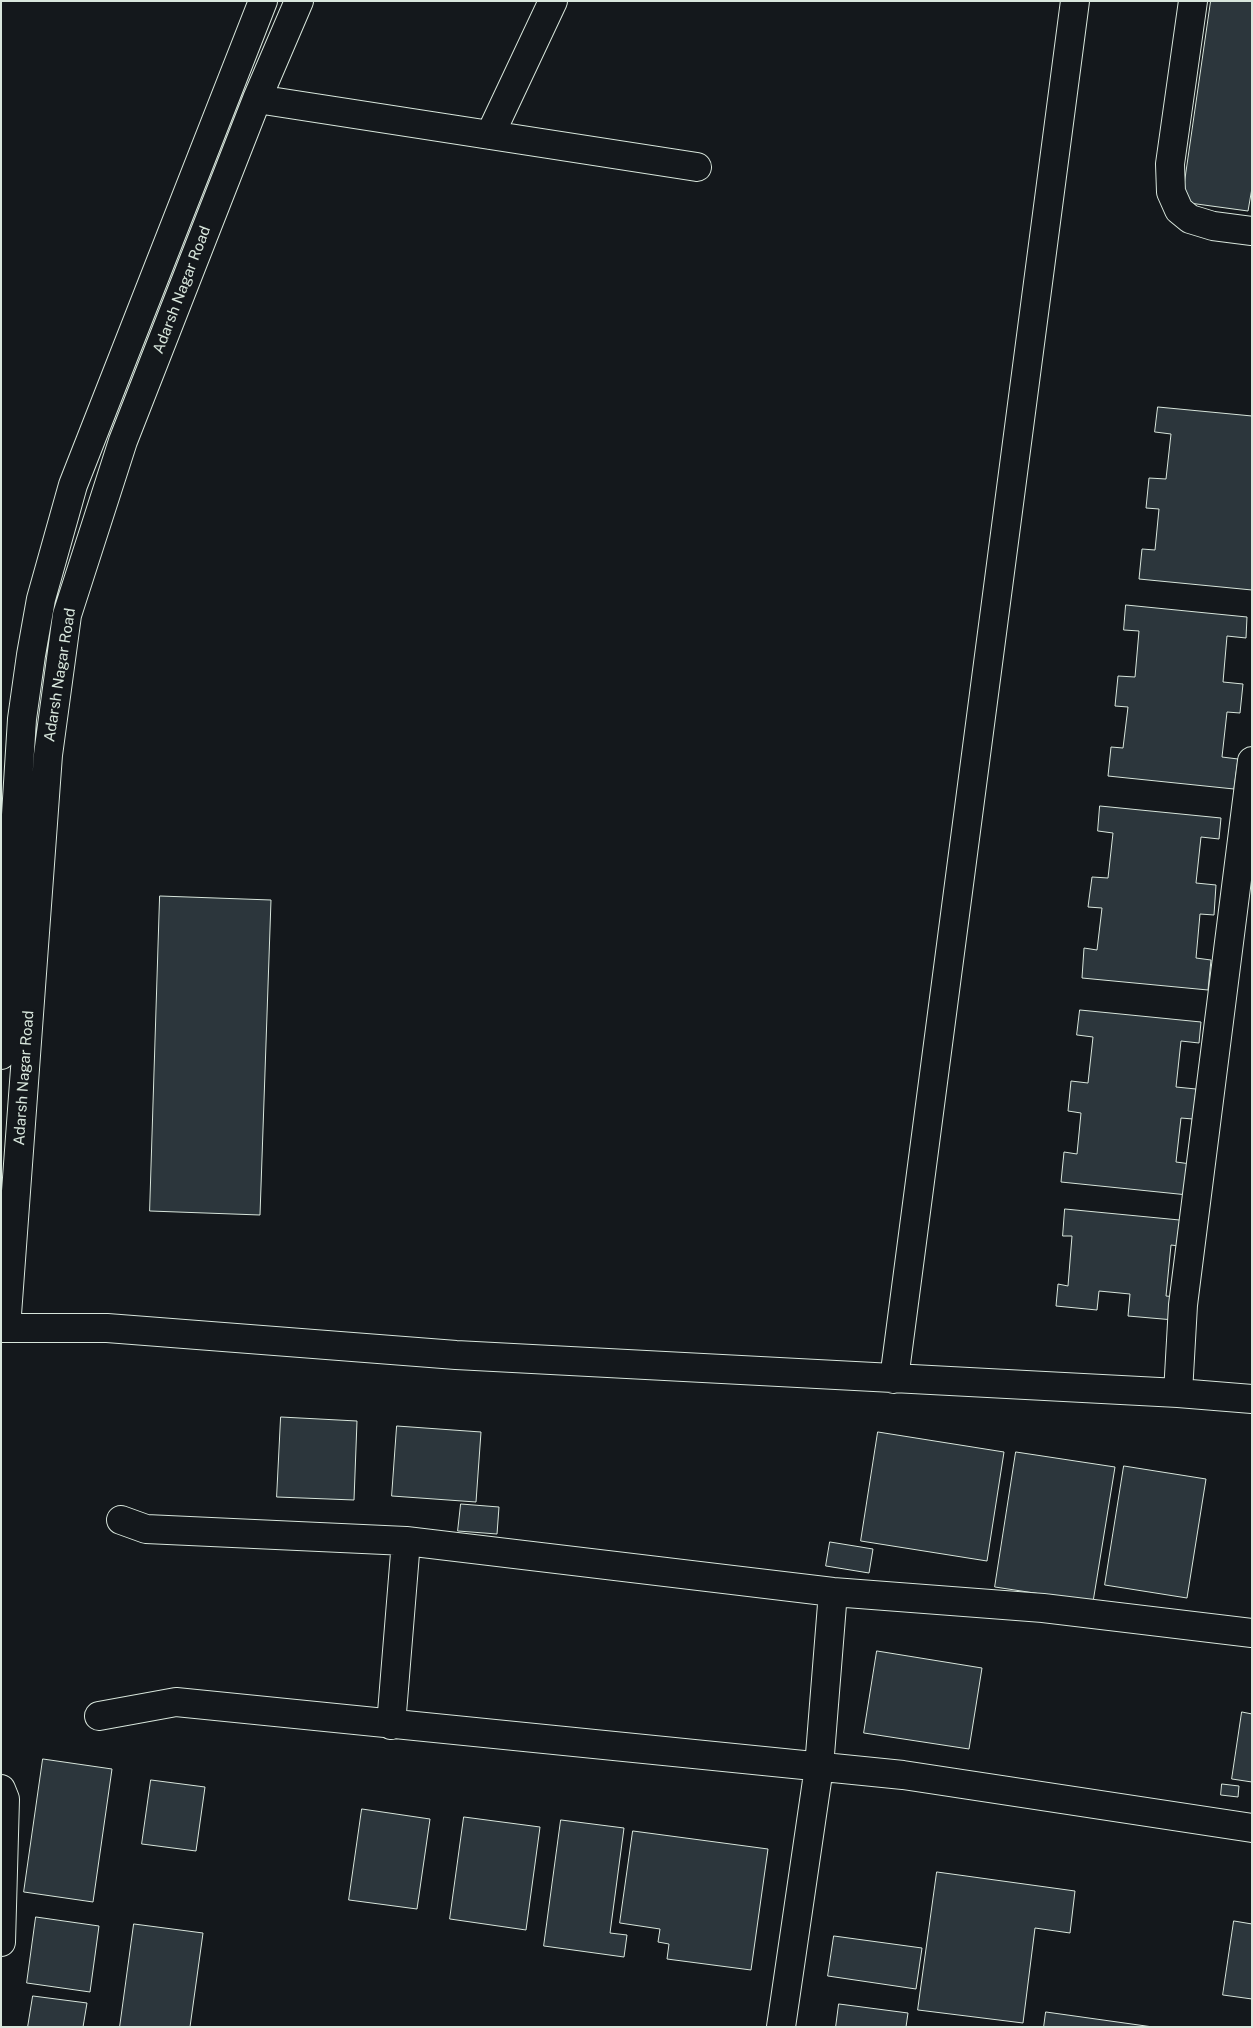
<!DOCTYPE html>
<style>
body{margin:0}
#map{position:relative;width:1253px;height:2028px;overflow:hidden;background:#14181c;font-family:"Public Sans",sans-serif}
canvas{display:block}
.frame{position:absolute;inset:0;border:2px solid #d8e6dc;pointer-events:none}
</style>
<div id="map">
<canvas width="1253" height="2028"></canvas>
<div class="frame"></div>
</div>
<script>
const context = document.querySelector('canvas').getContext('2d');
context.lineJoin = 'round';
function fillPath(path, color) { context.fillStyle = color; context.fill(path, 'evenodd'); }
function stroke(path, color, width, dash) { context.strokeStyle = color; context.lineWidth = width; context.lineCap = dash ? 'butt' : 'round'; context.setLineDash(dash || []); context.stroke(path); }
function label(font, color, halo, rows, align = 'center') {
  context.font = font + ' "Public Sans",sans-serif'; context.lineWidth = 4; context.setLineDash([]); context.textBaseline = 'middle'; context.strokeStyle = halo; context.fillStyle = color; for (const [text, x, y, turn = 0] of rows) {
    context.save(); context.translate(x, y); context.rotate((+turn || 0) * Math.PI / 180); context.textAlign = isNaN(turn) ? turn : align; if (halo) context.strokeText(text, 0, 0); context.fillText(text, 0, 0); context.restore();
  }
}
const building = new Path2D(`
 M1211 1H1252V188L1248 211 1182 202Z
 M1158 407 1252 416V590L1139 579 1142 549 1155 550 1159 509 1146 508 1149 478 1166 479 1171 434 1155 432Z
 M1126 605 1247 617 1246 638 1227 636 1223 682 1243 684 1240 713 1227 712 1222 757 1238 759 1234 789 1108 776 1111 747 1123 748 1128 707 1115 706 1118 676 1135 677 1139 631 1124 630Z
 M1100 806 1221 818 1219 839 1201 837 1196 883 1216 885 1214 915 1200 914 1196 958 1211 960 1208 990 1082 978 1084 948 1097 950 1102 908 1088 907 1092 877 1108 878 1113 833 1098 831Z
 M160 896 271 900 260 1215 150 1211Z
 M1080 1010 1201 1022 1199 1043 1181 1041 1176 1087 1196 1089 1193 1119 1181 1118 1176 1162 1191 1164 1188 1195 1061 1182 1064 1152 1077 1154 1081 1113 1068 1111 1071 1081 1088 1083 1093 1037 1077 1035Z
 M1065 1209 1190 1221 1187 1247 1171 1245 1166 1296 1177 1297 1174 1320 1128 1316 1130 1294 1099 1291 1097 1310 1056 1306 1058 1284 1068 1286 1072 1236H1063Z
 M281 1417 357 1421 354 1500 277 1497Z
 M397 1426 481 1432 476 1502 392 1496Z
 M878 1432 1004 1452 987 1561 861 1541Z
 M1016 1452 1115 1467 1093 1602 995 1587Z
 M1124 1466 1206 1479 1187 1598 1105 1585Z
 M461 1504 499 1507 497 1534 458 1531Z
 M830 1542 873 1549 869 1573 826 1566Z
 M877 1651 982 1668 969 1749 864 1733Z
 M1242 1712 1252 1714V1782L1232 1779Z
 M43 1759 112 1769 93 1902 24 1892Z
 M151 1780 205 1787 196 1851 142 1844Z
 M1222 1784 1239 1786 1238 1797 1221 1795Z
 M362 1809 430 1819 417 1909 349 1900Z
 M464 1817 540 1827 526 1930 450 1919Z
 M561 1820 624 1828 610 1933 627 1935 624 1957 544 1946Z
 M633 1831 768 1849 751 1970 667 1959 669 1944 658 1942 660 1929 620 1923Z
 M937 1872 1075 1891 1070 1933 1035 1928 1023 2023 918 2010Z
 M36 1917 99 1926 90 1992 27 1983Z
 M1234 1921 1252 1924V1999L1223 1995Z
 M134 1924 203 1933 190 2027H120Z
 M834 1936 922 1948 916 1989 828 1976Z
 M33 1996 87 2003 83 2027H28Z
 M839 2004 908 2013 906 2027H836Z
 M1046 2012 1153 2027H1044Z`);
const minor = new Path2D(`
 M1193 1 1170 164 1171 192 1179 210 1190 219 1213 226 1252 231
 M257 99 697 167
 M490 135 553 1
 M1 1055 22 719 31 655 41 599 73 485 263 1
 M1 1328H107L456 1355 1178 1393 1252 1399
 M6 1328 48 755 67 615 123 441 257 99 299 1
 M894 1379 1075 1
 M1178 1393 1183 1305 1252 761
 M121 1520 146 1529 406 1541
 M99 1716 176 1702 903 1775 1252 1828
 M391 1725 406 1541 833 1592 1043 1608 1252 1633
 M1 1789 5 1799 1 1942
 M781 2027 819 1767 833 1592`);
const streetNames = [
 ["Adarsh Nagar Road",182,290,-69],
 ["Adarsh Nagar Road",60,675,-81],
 ["Adarsh Nagar Road",24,1078,-86]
];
fillPath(building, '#2c363c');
stroke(building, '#d8e6dc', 1);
stroke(minor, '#d8e6dc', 30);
stroke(minor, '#14181c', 28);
label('15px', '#d8e6dc', '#14181c', streetNames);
</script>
